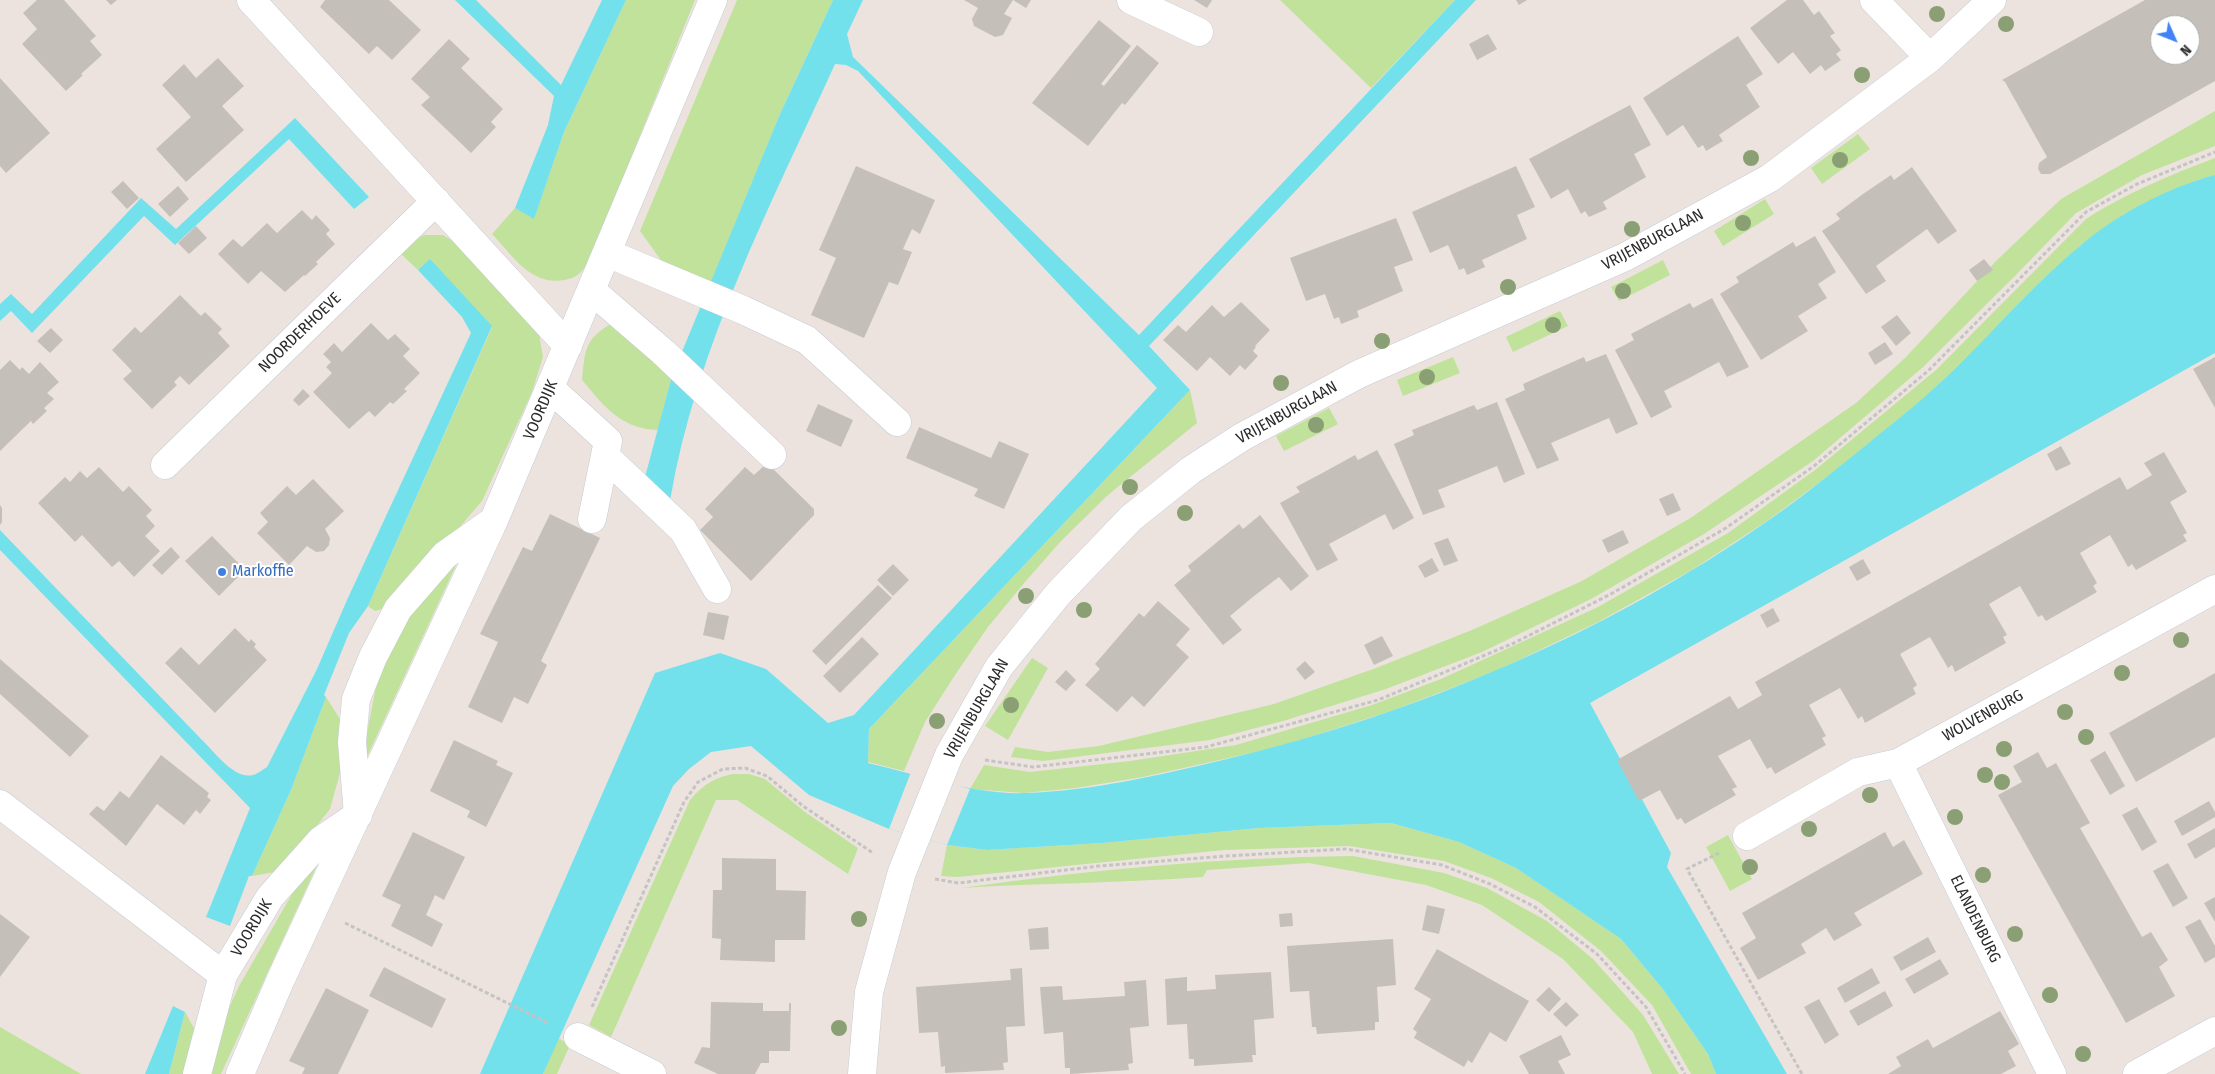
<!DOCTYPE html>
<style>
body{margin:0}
#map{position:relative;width:2215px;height:1074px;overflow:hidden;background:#ece3de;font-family:"Fira Sans Condensed",sans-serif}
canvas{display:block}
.north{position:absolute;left:2150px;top:15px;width:50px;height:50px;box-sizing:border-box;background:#fff;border:1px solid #aaa;border-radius:50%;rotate:134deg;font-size:14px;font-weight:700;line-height:20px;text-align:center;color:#2b2b2b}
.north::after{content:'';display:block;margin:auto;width:18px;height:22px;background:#4183f6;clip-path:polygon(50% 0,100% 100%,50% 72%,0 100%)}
</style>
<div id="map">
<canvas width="2215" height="1074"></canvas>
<div class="north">N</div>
</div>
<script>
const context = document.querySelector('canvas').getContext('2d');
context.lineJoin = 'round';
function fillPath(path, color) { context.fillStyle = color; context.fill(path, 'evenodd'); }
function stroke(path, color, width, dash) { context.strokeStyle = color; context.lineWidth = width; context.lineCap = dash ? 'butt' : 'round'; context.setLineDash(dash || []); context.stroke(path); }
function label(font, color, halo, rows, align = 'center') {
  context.font = font + ' "Fira Sans Condensed",sans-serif'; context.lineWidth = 4; context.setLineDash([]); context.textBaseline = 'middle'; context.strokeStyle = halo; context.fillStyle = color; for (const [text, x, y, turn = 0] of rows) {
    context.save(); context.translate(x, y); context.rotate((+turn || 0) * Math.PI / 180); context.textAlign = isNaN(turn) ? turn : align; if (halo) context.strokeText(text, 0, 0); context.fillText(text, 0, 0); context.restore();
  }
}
const green = new Path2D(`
 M626 0H695L590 259C584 270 578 278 564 280 531 286 513 256 492 234L515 208 534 218 564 132Z
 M737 0H833L780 114 709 288 663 263 640 231Z
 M1280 0H1455L1371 88Z
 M2215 111V146L2142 175 2076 213 2015 276 1922 368 1813 461 1704 534 1591 599 1482 652 1386 689 1283 721 1210 740 1043 761 1011 757 1015 747 1048 752 1099 746 1274 704 1376 668 1472 630 1582 581 1692 517 1856 403 1906 357 1996 261 2061 199Z
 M1858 134 1870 149 1822 184 1811 168Z
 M2215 158V175L2168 192 2123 215 2081 245 1929 394 1839 468 1767 521 1690 571 1598 622 1496 671 1391 711 1278 747 1143 777 1076 788 1024 793 970 789 984 765 1030 772 1130 761 1236 745 1372 705 1441 679 1598 607 1728 533 1815 470 1936 370 2086 219C2126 193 2170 175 2215 158Z
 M1765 199 1774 214 1723 246 1714 231Z
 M424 235H443L453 241 539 334 543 357 532 392 482 501 416 578 385 608 375 611 368 606 492 327 430 260 418 270 400 253 410 243Z
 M1663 260 1670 275 1619 301 1611 287Z
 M1560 311 1568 326 1513 352 1506 337Z
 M609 325 627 331 672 376 658 430C621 429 604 406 582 380 585 352 584 340 609 325Z
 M1453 357 1460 373 1403 396 1397 380Z
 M1190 390 1197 423 1108 495 1061 541 1025 582 988 627 957 672 925 722 904 771 868 762 869 729Z
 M1329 408 1338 424 1284 451 1276 436Z
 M457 563 359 774 376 687 391 643 422 595Z
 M1032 658 1048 668 1008 740 985 726Z
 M326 697 343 724V762L330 809 281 871 252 876 291 790Z
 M733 774H749L765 779 805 812 858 848 848 874 737 800H716L611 1037 589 1025 690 800C703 785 713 778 733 774Z
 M1391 823 1459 842 1516 868 1621 939 1662 988 1708 1054 1716 1074H1691L1652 1005 1601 951 1539 902 1491 878 1444 861 1349 846 1224 850 958 877 941 876 947 845 987 850 1102 843 1259 828Z
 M1728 835 1752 879 1730 891 1706 847Z
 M324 850 221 1074H208L229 1008 239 986 299 882Z
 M1353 856 1444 873 1487 888 1547 921 1593 959 1643 1015 1679 1074H1652L1633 1032 1563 959 1482 905 1426 885 1309 863 1207 870 1203 877C1122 883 1041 883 961 888 1091 870 1222 857 1353 856Z
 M185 1012 195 1030 188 1074H169Z
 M0 1027 81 1074H0Z
 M558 1038 570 1045 557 1074H543Z`);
const water = new Path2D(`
 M455 0H476L561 85 602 0H626L564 132 534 219 515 208 548 125 554 96Z
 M833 0H863L847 34 853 57 1139 335 1455 0H1476L1149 346 1190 390 869 729 868 763C920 775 973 795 1026 793 1092 791 1159 775 1223 760 1416 714 1606 634 1769 520 1819 485 1866 445 1914 406 1973 357 2021 295 2080 246 2117 214 2167 188 2215 175V353L1590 703 1671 853 1667 867 1787 1074H1716L1708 1054 1662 988 1621 939 1516 868 1459 842 1391 823 1259 828 1102 843 987 850 947 845 889 829 809 795 751 746 711 752 689 769 673 786 543 1074H480L655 673 720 653 766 669 828 723 854 715 1157 388 858 71 846 65 835 64C771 205 696 347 670 501L645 477 672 376 780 114Z
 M295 118 369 197 354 209 289 139 175 245 144 216 32 333 11 311 0 321V304L11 294 32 314 141 198 176 229Z
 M430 259 492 326 368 606 349 633 324 695 326 697 291 790 252 876H249L230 926 206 917 250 808 0 550V530L202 740C214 751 234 780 253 775 258 774 263 769 267 767L317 669 347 600 471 333 462 317 418 270Z
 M173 1006 185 1012 169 1074H145Z`);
const pier = new Path2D(`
 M911 772 970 789 947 845 889 829Z`);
const building = new Path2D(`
 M37 0H64L96 36 90 41 102 55 81 74 83 75 66 91 22 44 37 29 23 13Z
 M106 0H117L111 5Z
 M325 0H389L421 30 392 60 377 46 369 54 320 7Z
 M964 0H1031L1026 8 1013 0 1004 14 1012 18 1003 35 995 37 974 26 972 19 978 8Z
 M1194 0H1212L1207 8Z
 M1516 0H1527L1519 5Z
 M1787 0H1803L1814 15 1819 11 1835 33 1830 36 1841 50 1836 54 1841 60 1825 71 1821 65 1810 74 1793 52 1778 64 1750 28Z
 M2145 0H2215V81L2050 174H2041L2038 169 2039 163 2047 157 2005 82 2002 80ZM2160 25H2190V55H2160Z
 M1099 20 1131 46 1101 84 1104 86 1137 45 1159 63 1125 105 1122 103 1088 146 1032 103Z
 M1488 34 1497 49 1477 60 1469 44Z
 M1738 36 1763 74 1746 85 1760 107 1719 135 1723 141 1706 151 1703 145 1698 148 1683 125 1667 136 1643 98Z
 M449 39 470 59 461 68 503 109 491 122 496 127 471 153 421 105 430 97 411 79Z
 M218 58 244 86 222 106 244 130 186 182 156 149 191 117 162 85 184 64 196 78Z
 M0 78 50 133 6 173 0 166Z
 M1630 105 1651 145 1634 154 1646 177 1603 202 1607 209 1589 217 1585 211 1581 214 1568 189 1551 199 1529 159Z
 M856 166 935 200 920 234 912 229 903 249 912 252 898 285 889 282 864 338 811 315 836 258 819 250Z
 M1516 166 1535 207 1517 215 1527 239 1482 260 1485 267 1467 275 1464 268 1459 270 1448 245 1430 253 1412 212Z
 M1912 167 1957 231 1938 244 1927 229 1876 266 1886 281 1866 294 1822 231 1840 219 1836 214 1863 194 1891 175 1894 180Z
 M123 181 139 198 127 209 111 192Z
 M178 186 189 199 170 217 158 204Z
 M302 210 312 220 316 215 330 230 326 234 335 244 316 262 318 264 305 276 304 275 285 292 261 271 248 284 218 254 233 239 242 247 267 223 277 233Z
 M1396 218 1413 260 1394 267 1403 291 1357 311 1359 317 1341 324 1339 317 1334 319 1325 294 1306 301 1290 258Z
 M196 226 207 238 189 254 178 243Z
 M1815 236 1836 272 1818 284 1827 298 1798 316 1808 331 1761 360 1720 294 1739 282 1736 277 1793 242 1796 247Z
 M1984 259 1993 270 1977 281 1969 270Z
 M180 295 201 316 205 312 222 329 218 333 230 346 189 385 180 376 174 382 177 385 152 409 123 379 132 371 112 350 135 327 141 333Z
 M1712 298 1749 367 1727 377 1719 362 1691 377 1664 391 1672 407 1651 418 1615 350 1634 340 1631 334 1690 303 1693 308Z
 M1241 302 1270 330 1255 346 1256 347 1253 351 1258 356 1245 370 1240 365 1230 376 1210 357 1197 371 1163 340 1178 325 1186 332 1212 305 1224 317Z
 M1897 315 1911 333 1896 346 1881 327Z
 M371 323 388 340 395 334 410 349 403 356 420 373 404 389 407 391 393 404 390 402 375 417 369 411 349 429 313 392 332 373 326 367 331 362 323 354 334 343 342 352Z
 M51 328 63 340 50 353 37 341Z
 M1885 342 1893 354 1875 365 1868 353Z
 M1606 354 1638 424 1616 434 1609 418 1551 443 1559 460 1537 469 1505 399 1525 390 1523 384 1541 376 1584 357 1586 362Z
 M2215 357V408L2193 369Z
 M10 360 20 370 22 367 29 374 40 362 59 382 47 393 54 399 44 408 47 411 33 424 31 421 0 451V370Z
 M303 389 310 396 299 406 293 400Z
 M1497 402 1525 474 1504 483 1497 466 1438 490 1445 507 1423 515 1394 444 1414 435 1412 430 1474 405 1477 410Z
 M818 404 853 420 841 447 806 431Z
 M919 427 991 458 999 441 1029 454 1004 509 974 496 978 489 906 458Z
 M2061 446 2071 464 2056 471 2047 454Z
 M1377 450 1414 518 1393 530 1385 514 1329 544 1338 560 1317 571 1280 503 1300 492 1296 487 1326 471 1355 455 1358 460Z
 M2164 452 2187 492 2170 502 2187 533 2183 535 2187 541 2136 570 2132 564 2128 567 2110 535 2080 553 2097 583 2093 586 2097 592 2046 621 2042 615 2038 617 2020 586 1989 604 2007 635 2003 637 2006 643 1955 672 1952 665 1948 668 1930 637 1900 654 1917 685 1913 688 1916 694 1865 723 1862 716 1858 719 1840 688 1809 705 1826 736 1822 738 1826 745 1775 774 1771 767 1767 769 1750 739 1735 747 1718 756 1737 787 1732 789 1736 795 1685 824 1681 818 1677 820 1660 790 1639 801 1617 760 1730 696 1738 709 1762 695 1755 682 2120 477 2127 490 2152 475 2144 463Z
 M767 463 814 509V515L751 581 700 530 713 517 705 509 745 467 754 475Z
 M99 467 123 492 129 486 152 510 146 516 155 526 145 536 160 551 134 577 119 561 112 567 82 535 75 542 38 503 65 477 70 482 80 471 87 478Z
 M313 479 344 511 325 529 330 538 329 545 324 551 316 552 307 546 289 565 257 533 268 522 260 513 287 486 296 495Z
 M1673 493 1681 510 1667 516 1659 499Z
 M0 505 2 508V522L0 525Z
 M550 514 600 538 541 661 547 665 528 704 514 697 502 723 468 707 498 642 480 634 523 547 532 551Z
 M1260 515 1309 576 1291 591 1279 577 1254 596 1230 616 1242 630 1223 645 1174 585 1191 571 1188 566 1239 524 1243 529Z
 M1623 530 1629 543 1608 553 1602 540Z
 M212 536 245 570 219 596 185 561Z
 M1448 538 1458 561 1444 566 1434 543Z
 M171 547 180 557 162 575 152 565Z
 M1432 558 1439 571 1425 578 1418 566Z
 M1863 559 1871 573 1857 581 1849 567Z
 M893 564 909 580 893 596 877 580Z
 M878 585 892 598 826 665 812 651Z
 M1158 601 1190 629 1176 645 1189 657 1144 707 1132 696 1117 712 1085 685 1100 669 1095 664 1139 613 1144 617Z
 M1773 608 1780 621 1767 628 1760 615Z
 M708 612 729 616 724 640 703 635Z
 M235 628 249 642 251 639 256 644 254 647 267 660 215 713 165 663 181 647 199 665Z
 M1382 636 1393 656 1374 665 1364 645Z
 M862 637 879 654 840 693 823 676Z
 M0 659 89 736 70 757 0 694Z
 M1305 661 1315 672 1305 680 1296 669Z
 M1066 670 1076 680 1066 691 1055 682Z
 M2215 673V737L2136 782 2109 733Z
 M454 740 498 761 496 765 513 773 486 827 467 817 470 811 430 791Z
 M2105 751 2125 786 2110 795 2090 760Z
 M2038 752 2047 768 2056 763 2090 823 2080 828 2095 854 2142 937 2151 932 2168 960 2159 967 2175 996 2126 1023 1998 795 2022 782 2013 766Z
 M161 755 209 793 207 797 211 800 200 814 196 810 184 825 157 804 126 846 89 814 97 806 104 811 120 791 129 798Z
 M2209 801 2215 812V817L2182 836 2174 821Z
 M2137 807 2157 842 2142 851 2122 815Z
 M2215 828V847L2195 859 2187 844Z
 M413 832 465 857 444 900 435 895 426 915 443 924 432 947 391 926 401 905 382 896Z
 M1885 832 1893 847 1904 840 1923 874 1854 913 1862 925 1834 941 1826 928 1801 944 1806 953 1758 980 1740 948 1756 938 1742 913Z
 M722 858 776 859V890L806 891 805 940H775V962L720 960 721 939 712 938 713 890H722Z
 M2168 863 2188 898 2173 907 2153 871Z
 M2215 897V922L2204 903Z
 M1427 905 1445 909 1439 934 1422 930Z
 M1292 913 1293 926 1280 927 1279 914Z
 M0 914 30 937 0 977Z
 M2200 919 2215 946V957L2205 963 2185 927Z
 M1048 927 1049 949 1030 950 1028 929Z
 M1928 937 1936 952 1901 971 1893 957Z
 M1393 939 1396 985 1377 987 1379 1022H1375V1030L1317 1034 1316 1027H1312L1309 991 1290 992 1287 946Z
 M1437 949 1529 1001 1506 1042 1490 1032 1472 1063 1468 1060 1464 1067 1414 1038 1417 1032 1413 1029 1431 999 1414 989Z
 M1940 959 1949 974 1914 994 1905 979Z
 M384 967 446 999 432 1028 369 996Z
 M1022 968 1025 1026 1006 1027 1008 1062 1003 1063 1004 1070 945 1073V1066L941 1067 938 1032 919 1033 916 987 1011 980 1010 969Z
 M1872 968 1880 983 1845 1003 1837 988Z
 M1271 972 1274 1018 1254 1020 1256 1055H1252L1253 1062 1194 1066V1059H1189L1187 1024 1167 1025 1165 979 1187 977V991L1216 989 1215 975Z
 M1146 980 1149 1026 1130 1028 1133 1063 1128 1064 1129 1070 1070 1074V1068H1065L1063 1032 1044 1034 1040 987 1062 986 1063 1000 1125 996 1124 982Z
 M1549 987 1561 999 1549 1012 1536 1000Z
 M326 988 369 1010 338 1074H302L305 1068 289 1061Z
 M1885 991 1893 1006 1858 1026 1849 1011Z
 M1819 999 1839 1035 1825 1044 1804 1007Z
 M711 1002 763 1003V1011H789V1003H791L790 1051H769V1063H761L755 1074H718L694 1063 702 1047 710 1048Z
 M1566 1002 1579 1015 1566 1027 1553 1014Z
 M2000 1011 2019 1044 2008 1051 2016 1066 2001 1074H1888L1901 1066 1896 1057 1928 1039 1933 1048Z
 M1561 1035 1571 1055 1558 1061 1565 1074H1529L1519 1056Z`);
const path = new Path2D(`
 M985 760 1033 767 1206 747 1378 700 1514 643 1611 594 1726 528 1814 466 1928 371 2086 212 2137 184 2215 152
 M1719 853 1687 869 1802 1074
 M935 879 958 883 1099 866 1226 856 1346 849 1442 865 1490 884 1535 907 1597 954 1646 1007 1685 1074
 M345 923 548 1023
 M592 1007 684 802 698 782 723 769 745 768 767 776 803 806 873 853`);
const minor = new Path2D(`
 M251 0 568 346
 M1131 0 1199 32
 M1874 0 1930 58
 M607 253 743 310 807 340 897 422
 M591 290 663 352 772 455
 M550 388 608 441 592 519
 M605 456 683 530 717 589
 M165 465 436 201
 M1898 763 2052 1074
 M0 804 223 975
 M1747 836 1858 772 1898 763 2215 589
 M578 1037 652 1074
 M197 1074 223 975 270 897 321 840 358 815 352 742 356 699 373 657 398 609 445 555 493 521
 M240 1074 280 981 494 520 713 0
 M862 1074 869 992 902 872 949 755 999 667 1058 594 1131 518 1191 470 1242 437 1359 374 1625 257 1770 178 1930 58 1992 0
 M2137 1074 2215 1031`);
const trees = [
 [1937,14],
 [2006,24],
 [1862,75],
 [1751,158],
 [1840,160],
 [1743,223],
 [1632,229],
 [1508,287],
 [1623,291],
 [1553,325],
 [1382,341],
 [1427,377],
 [1281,383],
 [1316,425],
 [1130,487],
 [1185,513],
 [1026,596],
 [1084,610],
 [2181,640],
 [2122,673],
 [1011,705],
 [2065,712],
 [937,721],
 [2086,737],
 [2004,749],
 [1985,775],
 [2002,782],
 [1870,795],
 [1955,817],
 [1809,829],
 [1750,867],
 [1983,875],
 [859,919],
 [2015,934],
 [2050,995],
 [839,1028],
 [2083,1054]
];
const markers = [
 [222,572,5,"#3f7fe0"]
];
const streetNames = [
 ["VRIJENBURGLAAN",1653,240,-28],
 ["NOORDERHOEVE",300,333,-44],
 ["VOORDIJK",541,410,-67],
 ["VRIJENBURGLAAN",1287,413,-29],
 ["VRIJENBURGLAAN",977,709,-60],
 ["WOLVENBURG",1983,716,-29],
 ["ELANDENBURG",1975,919,64],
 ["VOORDIJK",252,928,-59]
];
const shopNames = [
 ["Markoffie",232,572]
];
fillPath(green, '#c0e29b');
fillPath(water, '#73e1ec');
fillPath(pier, '#ece3de');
fillPath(building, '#c5bfb9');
stroke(minor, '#c6cbd4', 29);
stroke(path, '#c4c4c4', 3, [4, 2.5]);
stroke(minor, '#fff', 28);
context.fillStyle = '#8a9f73';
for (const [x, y] of trees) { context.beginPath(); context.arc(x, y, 8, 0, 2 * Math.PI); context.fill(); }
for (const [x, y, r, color] of markers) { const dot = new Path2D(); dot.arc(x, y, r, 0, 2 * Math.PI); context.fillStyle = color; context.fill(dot); stroke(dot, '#fff', 2); }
label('16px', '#2b2b2b', '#fff', streetNames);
label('16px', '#366cbe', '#fff', shopNames, 'left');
</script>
